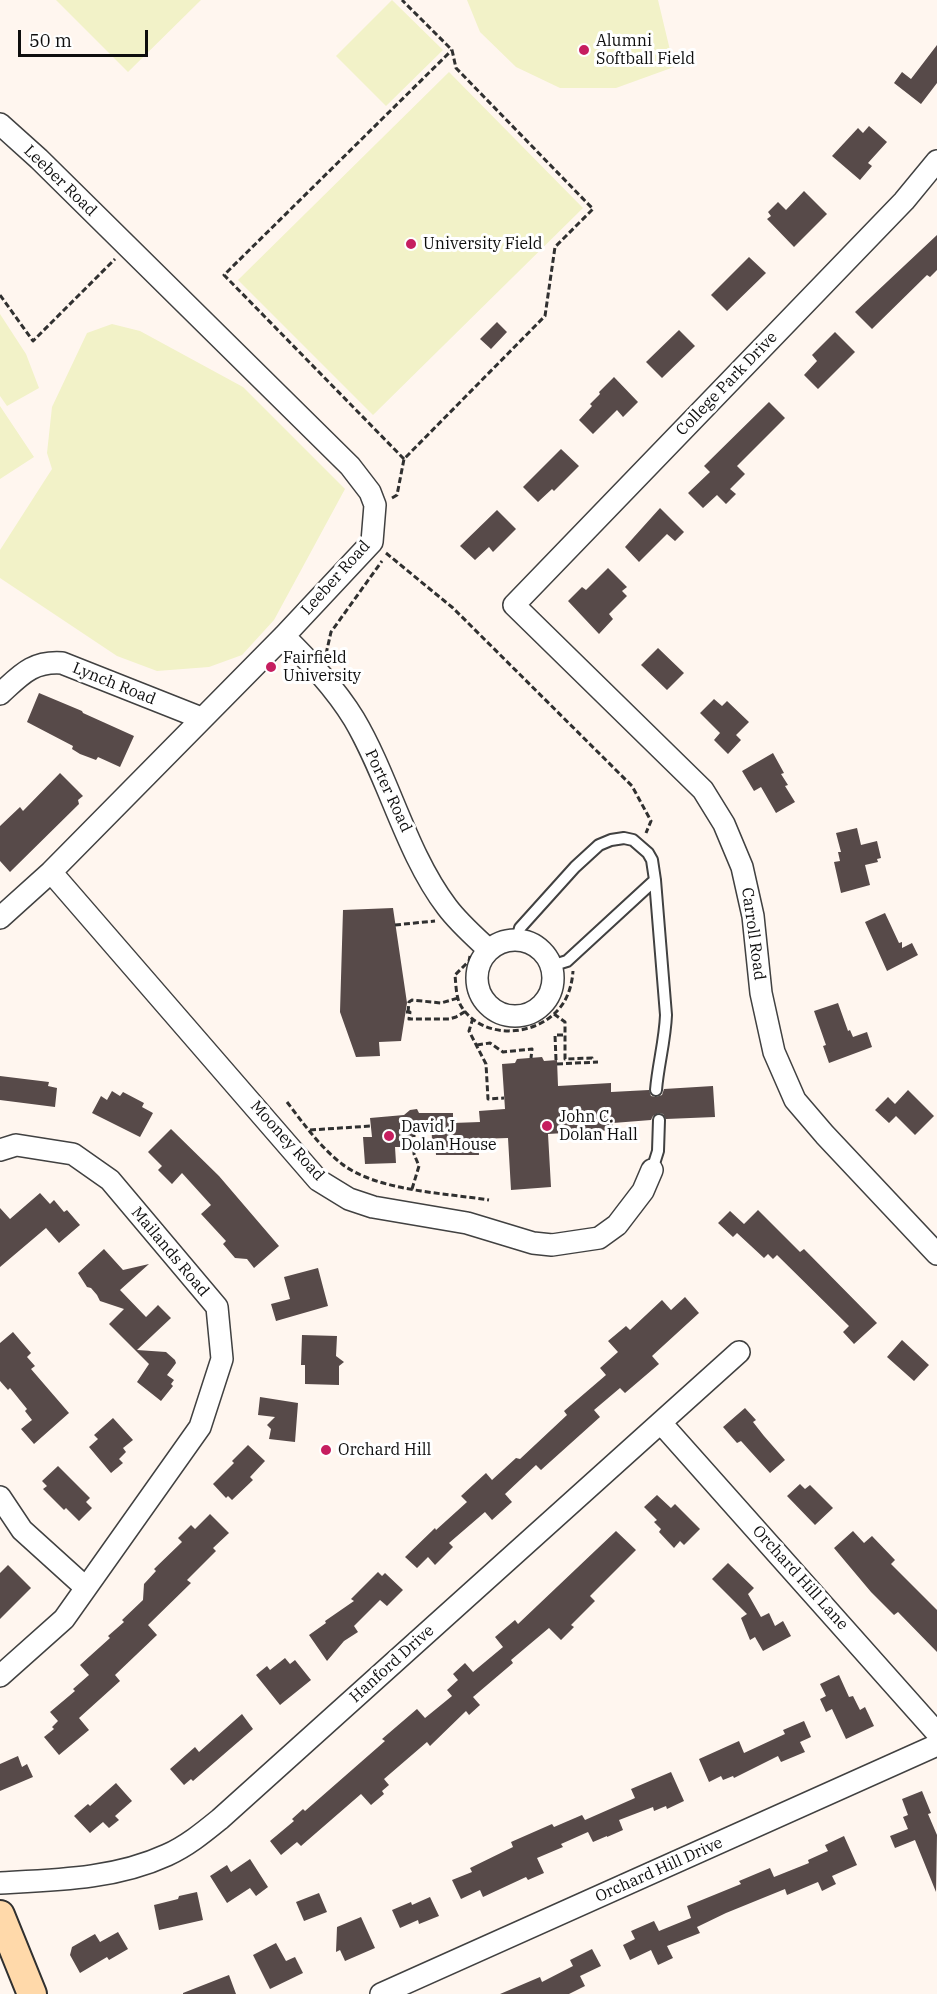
<!DOCTYPE html>
<style>
body{margin:0}
#map{position:relative;width:937px;height:1994px;overflow:hidden;background:#fff6ef;font-family:"IBM Plex Serif",serif}
canvas{display:block}
.scale{position:absolute;left:18px;top:30px;width:130px;height:27px;box-sizing:border-box;border:3px solid #0e0e0e;border-top:0;padding-left:8px;font-size:18px;line-height:21px;white-space:nowrap;color:#0e0e0e;-webkit-text-stroke:4px #fff;paint-order:stroke}
</style>
<div id="map">
<canvas width="937" height="1994"></canvas>
<div class="scale">50 m</div>
</div>
<script>
const context = document.querySelector('canvas').getContext('2d');
context.lineJoin = 'round';
function fillPath(path, color) { context.fillStyle = color; context.fill(path, 'evenodd'); }
function stroke(path, color, width, dash) { context.strokeStyle = color; context.lineWidth = width; context.lineCap = dash ? 'butt' : 'round'; context.setLineDash(dash || []); context.stroke(path); }
function label(font, color, halo, rows, align = 'center') {
  context.font = font + ' "IBM Plex Serif",serif'; context.lineWidth = 6; context.setLineDash([]); context.textBaseline = 'middle'; context.strokeStyle = halo; context.fillStyle = color; for (const [text, x, y, turn = 0] of rows) {
    context.save(); context.translate(x, y); context.rotate((+turn || 0) * Math.PI / 180); context.textAlign = isNaN(turn) ? turn : align; if (halo) context.strokeText(text, 0, 0); context.fillText(text, 0, 0); context.restore();
  }
}
const pitch = new Path2D(`
 M56 0H201L128 72Z
 M392 0 443 50 386 106 336 56Z
 M467 0H658L674 67 616 88H560L516 67 480 32Z
 M449 72 583 208 373 415 238 280Z
 M0 314 26 354 39 388 7 406 0 396Z
 M112 324 140 331 243 387 345 489 274 620 242 655 209 667 157 671 117 656 0 578V550L52 469 47 453 52 407 87 333Z
 M0 406 34 457 0 479Z`);
const building = new Path2D(`
 M937 45V83L921 104 894 83 902 72 911 79Z
 M869 126 887 142 868 163 872 166 860 180 832 156 858 128 863 133Z
 M804 191 827 214 794 247 767 219 771 216 768 212 778 202 786 210Z
 M937 235V270L930 277 927 275 872 329 855 312Z
 M749 257 766 273 727 311 711 295Z
 M497 322 507 332 491 349 480 339Z
 M679 330 695 346 662 378 646 362Z
 M835 332 855 352 818 389 804 375 817 361 812 355Z
 M614 377 638 402 623 417 617 410 593 434 579 420 592 406 590 404 600 394 599 392Z
 M769 402 785 418 737 466 745 474 730 489 736 494 726 504 717 495 703 508 688 493 710 472 704 466Z
 M561 449 579 466 554 491 552 489 538 502 523 487Z
 M660 508 684 532 675 541 667 534 639 562 625 547Z
 M497 510 516 529 493 552 489 547 475 560 460 546Z
 M608 568 627 587 622 591 627 596 609 614 613 619 599 634 568 601 582 587 586 590Z
 M658 648 684 673 667 690 641 665Z
 M39 693 82 711 83 713 134 736 120 767 98 757 96 760 80 754 72 749 73 746 27 722Z
 M714 699 722 706 727 701 749 722 736 735 741 740 728 754 714 740 720 733 700 713Z
 M773 753 784 773 781 774 788 785 785 786 795 802 776 813 761 787 754 791 742 771Z
 M60 773 83 796 78 800 79 804 10 872 0 861V826L20 807 23 811Z
 M857 828 861 845 877 841 881 858 877 859 878 862 865 865 870 885 841 893 834 862 840 861 838 852H841L836 833Z
 M393 908 407 1003 401 1041 379 1042 380 1056 356 1057 340 1012 343 910Z
 M885 913 899 943 902 942V948L912 943 918 955 887 971 865 922Z
 M838 1003 848 1031 850 1030 853 1037 867 1032 872 1047 829 1063 823 1046 826 1045 814 1011Z
 M542 1057 544 1061 557 1060 558 1086 611 1083V1092L649 1090 651 1096 656 1097 662 1095 664 1089 713 1086 715 1117 666 1119 663 1114 659 1113 653 1116 651 1120 613 1123V1130L548 1134 551 1187 511 1190 508 1138 478 1139 479 1155H436L435 1140H432L431 1116 404 1147H395L396 1163 365 1164 363 1137H372L370 1118 404 1115 410 1110 417 1109 419 1113H453V1123L480 1122 479 1111 505 1109 502 1064 515 1063 517 1059Z
 M0 1076 49 1082 48 1086 57 1088 55 1107 0 1100Z
 M908 1090 934 1116 915 1135 896 1116 889 1123 875 1110 888 1097 895 1104Z
 M112 1091 120 1096 123 1092 144 1103 142 1107 153 1113 140 1137 92 1113 101 1096 107 1100Z
 M171 1129 219 1176 279 1246 254 1268 247 1259 235 1258 223 1244 226 1241 201 1214 211 1205 182 1173 172 1184 158 1170 162 1166 148 1152Z
 M40 1193 50 1204 54 1200 64 1212 67 1210 80 1225 59 1243 46 1228 0 1267V1208L10 1219Z
 M758 1210 800 1252 804 1249 877 1323 854 1344 843 1332 849 1326 777 1255 773 1259 768 1254 764 1258 737 1233 733 1237 718 1223 730 1211 744 1224Z
 M104 1249 123 1270 149 1264 120 1290 146 1317 158 1305 171 1318 137 1350 166 1352 175 1360 176 1363 167 1375 174 1380 171 1384 173 1386 161 1401 137 1382 149 1364 109 1324 124 1309 100 1301 97 1295 91 1288 87 1287 78 1273Z
 M318 1268 328 1306 276 1321 271 1304 290 1299 284 1277Z
 M685 1297 699 1313 652 1356 659 1364 625 1393 620 1388 594 1410 600 1417 541 1470 536 1465 505 1494 512 1502 492 1520 485 1512 449 1543 453 1547 435 1565 428 1557 417 1568 405 1557 435 1528 436 1530 467 1502 461 1496 486 1473 492 1480 516 1458 520 1459 567 1415 564 1411 606 1375 600 1368 618 1352 608 1341 626 1326 630 1330 662 1300 671 1310Z
 M13 1332 31 1353 27 1357 35 1366 31 1369 69 1413 34 1444 21 1429 32 1420 25 1411 27 1409 10 1388 8 1390 0 1381V1343Z
 M302 1335 337 1336 336 1356 344 1362 339 1366V1385L305 1384V1365H301Z
 M902 1340 929 1365 914 1381 887 1357Z
 M260 1397 298 1403 295 1442 269 1439 271 1429 267 1425 275 1417 258 1415Z
 M745 1408 756 1420 753 1422 764 1436 785 1460 770 1473 741 1441 737 1443 723 1427Z
 M113 1418 133 1440 123 1448 126 1452 119 1459 123 1463 111 1473 89 1447 98 1439 94 1435Z
 M248 1445 265 1461 250 1477 253 1480 232 1500 228 1496 226 1498 213 1484 234 1463 232 1461Z
 M58 1466 90 1498 86 1502 92 1508 79 1521 66 1508 64 1510 43 1489 47 1486 42 1481Z
 M800 1484 805 1489 810 1485 833 1508 815 1525 787 1496Z
 M657 1495 671 1508 675 1504 700 1529 684 1545 680 1541 674 1548 659 1532 661 1529 654 1522 657 1520 644 1507Z
 M210 1514 229 1533 213 1548 216 1551 187 1580 191 1583 148 1625 157 1635 115 1675 120 1681 79 1718 89 1730 59 1755 44 1737 54 1729 52 1727 58 1721 50 1712 75 1691 73 1689 89 1675 80 1665 110 1638 108 1636 124 1622 122 1620 143 1600 144 1584 156 1571 154 1569 182 1542 178 1538 191 1525 195 1529Z
 M616 1531 636 1550 590 1596 595 1601 571 1625 574 1627 561 1640 549 1628 511 1660 513 1663 473 1697 480 1705 469 1715 466 1711 430 1746 427 1742 384 1779 389 1785 382 1791 384 1794 371 1805 361 1794 301 1846 297 1842 281 1855 270 1841 294 1821 292 1819 303 1809 305 1811 385 1741 382 1739 417 1709 425 1718 452 1696 447 1690 458 1680 453 1674 465 1663 473 1672 503 1647 495 1637 515 1620 518 1624Z
 M853 1531 864 1543 872 1536 895 1560 891 1564 937 1610V1652L898 1612 894 1615 871 1592 834 1548Z
 M728 1563 754 1588 748 1594 761 1617 769 1613 775 1626 783 1621 791 1636 763 1651 755 1637 750 1640 741 1618 747 1614 712 1579Z
 M8 1565 31 1588 0 1619V1573Z
 M378 1572 382 1576 385 1573 403 1590 387 1606 380 1600 354 1626 358 1632 344 1641 327 1661 309 1635 326 1623 325 1621 354 1601 351 1599Z
 M285 1658 290 1664 295 1660 311 1680 280 1705 256 1675 267 1666 270 1670Z
 M839 1675 849 1697 853 1696 860 1710 865 1707 874 1726 846 1739 832 1709 826 1712 820 1699 826 1696 820 1684Z
 M242 1714 253 1729 193 1781 191 1779 184 1785 170 1769 195 1747 199 1752Z
 M804 1721 811 1737 800 1742 805 1752 781 1762 778 1756 734 1778 733 1776 723 1780 721 1776 709 1782 699 1759 739 1741 744 1753 785 1734 783 1730Z
 M18 1756 22 1767 27 1764 33 1777 0 1791V1764Z
 M671 1772 684 1801 667 1809 666 1806 654 1811 653 1807 619 1820 623 1830 607 1837V1836L593 1842 588 1832 561 1844 563 1847 537 1858 544 1873 528 1880 526 1877 483 1897 480 1890 461 1899 452 1880 472 1872 470 1868 513 1847 511 1842 552 1824 554 1827 582 1815 585 1820 635 1798 631 1789Z
 M116 1783 132 1801 115 1816 119 1820 109 1828 103 1822 90 1833 74 1816 88 1804 90 1806Z
 M922 1791 931 1813 928 1814 937 1835 936 1892 915 1840 895 1848 890 1836 908 1829 903 1817 908 1815 902 1799Z
 M844 1836 857 1865 832 1876 836 1884 822 1891 818 1882 787 1895 785 1889 726 1913 697 1927 700 1933 667 1946 673 1958 658 1965 651 1950 630 1960 623 1945 635 1939 631 1931 654 1921 659 1931 691 1918 687 1906 741 1884 739 1881 770 1868 774 1877 809 1863 808 1860 828 1851 825 1845Z
 M250 1859 268 1887 256 1896 250 1888 227 1903 210 1876 227 1865 231 1872Z
 M197 1892 203 1920 159 1930 154 1905 178 1899 179 1896Z
 M319 1893 327 1912 304 1921 296 1902Z
 M430 1897 439 1916 419 1924 418 1920 400 1928 392 1910 411 1902 412 1905Z
 M361 1917 375 1948 345 1961 340 1950 336 1952 337 1927Z
 M118 1932 128 1949 109 1960 107 1957 80 1973 70 1955 72 1947 95 1934 100 1942Z
 M276 1943 286 1961 295 1957 303 1973 270 1989 253 1955Z
 M592 1949 601 1966 580 1976 585 1986 569 1994H500L540 1977 542 1982 573 1966 570 1960Z
 M229 1975 236 1994H183V1993Z`);
const path = new Path2D(`
 M0 295 33 341 115 259
 M404 459 224 275 452 50
 M392 498 397 495 404 459 545 316 555 247 593 209 456 68 452 50 402 0
 M386 553 453 608 632 786 651 821 646 833
 M326 654 331 632 382 561
 M395 925 435 921
 M470 956 469 961 455 975C456 985 456 998 461 1006 482 1040 534 1037 558 1010 568 999 572 985 573 971
 M406 1012H410L409 1019H449L456 1017 466 1011
 M408 1012 409 1002 412 1000 441 1003 458 998
 M554 1014 565 1022V1059L592 1058V1061
 M473 1018 469 1031 486 1064 488 1099 504 1098
 M477 1045 490 1043 503 1052 532 1049 531 1058
 M556 1060 555 1035H564
 M557 1064 598 1062
 M287 1102C303 1123 320 1147 342 1164 377 1191 445 1193 489 1200
 M310 1130 371 1126
 M412 1189 419 1166 414 1154V1135`);
const service = new Path2D(`
 M517 940 520 928 575 867 599 845 611 840 624 838 633 840 648 853 652 860 655 880 666 1015C665 1041 658 1065 656 1090
 M551 966 567 961 655 880
 M652 1170 658 1151 659 1120`);
const minor = new Path2D(`
 M0 124 39 159 350 466 370 492 375 505 372 542 284 636 51 872 0 918
 M937 161 904 201 514 605 703 790 724 824 742 867 753 916 761 993 774 1052 795 1100 825 1135 937 1254
 M284 636C310 662 335 688 354 719 389 778 406 853 447 907 459 923 474 936 489 950
 M0 694C21 675 32 661 62 663L201 718
 M51 872 318 1180 349 1199 373 1207 467 1223 533 1243 552 1245 599 1238 617 1225 643 1191 652 1170
 M477 978a38 38 0 1 1 76 0a38 38 0 1 1-76 0Z
 M0 1150 16 1145 73 1154 110 1180 217 1307 222 1359 200 1427 64 1619 0 1676
 M661 1423 937 1733
 M0 1497 22 1530 85 1587
 M0 1883C57 1880 115 1879 167 1855 187 1846 204 1832 220 1819L739 1352
 M381 1994 937 1745`);
const secondary = new Path2D(`
 M0 1915 32 1994`);
const markers = [
 [584,50,6,"#c61e5f"],
 [411,244,6,"#c61e5f"],
 [271,667,6,"#c61e5f"],
 [547,1126,6,"#c61e5f"],
 [389,1136,6,"#c61e5f"],
 [326,1450,6,"#c61e5f"]
];
const poiNames = [
 ["Alumni",596,41],
 ["Softball Field",596,59],
 ["University Field",423,244],
 ["Fairfield",283,658],
 ["University",283,676],
 ["John C.",559,1117],
 ["Dolan Hall",559,1135],
 ["David J",401,1127],
 ["Dolan House",401,1145],
 ["Orchard Hill",338,1450]
];
const streetNames = [
 ["Leeber Road",60,181,44],
 ["College Park Drive",727,384,-46],
 ["Leeber Road",336,578,-48],
 ["Lynch Road",114,684,22],
 ["Porter Road",388,791,65],
 ["Carroll Road",753,934,82],
 ["Mooney Road",287,1141,48],
 ["Mailands Road",170,1252,50],
 ["Orchard Hill Lane",800,1578,48],
 ["Hanford Drive",392,1664,-42],
 ["Orchard Hill Drive",659,1870,-24]
];
fillPath(pitch, '#f2f2c8');
fillPath(building, '#574a49');
stroke(service, '#414141', 14);
stroke(minor, '#414141', 24);
stroke(secondary, '#303030', 32);
stroke(path, '#303030', 3, [6, 3]);
stroke(service, '#fff', 10);
stroke(minor, '#fff', 21);
stroke(secondary, '#ffd9aa', 28);
for (const [x, y, r, color] of markers) { const dot = new Path2D(); dot.arc(x, y, r, 0, 2 * Math.PI); context.fillStyle = color; context.fill(dot); stroke(dot, '#fff', 2); }
label('16px', '#0e0e0e', '#fff', poiNames, 'left');
label('16px', '#0e0e0e', '#fff', streetNames);
</script>
